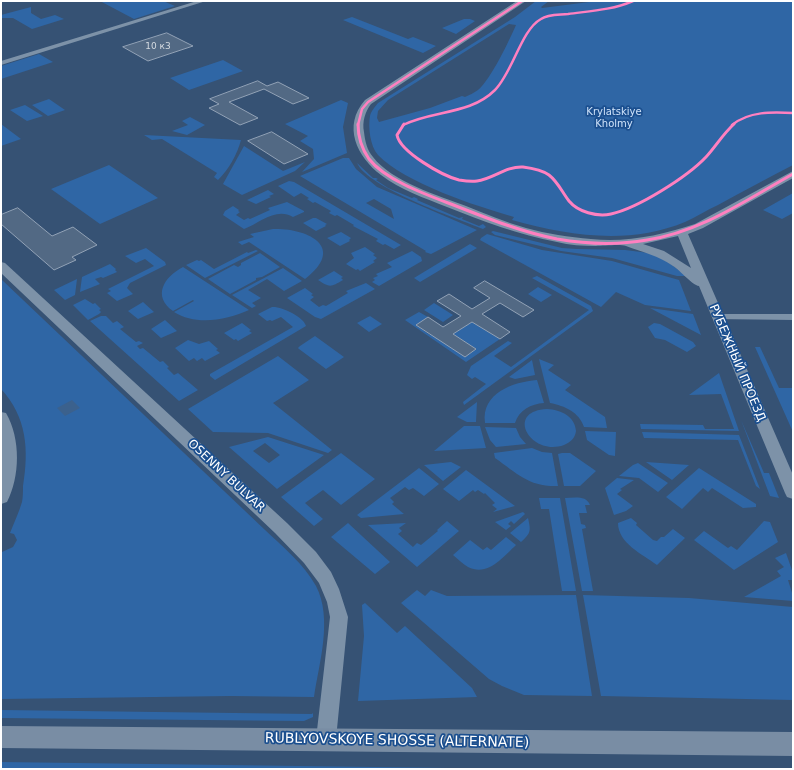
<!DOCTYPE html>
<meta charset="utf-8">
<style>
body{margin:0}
#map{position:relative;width:794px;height:770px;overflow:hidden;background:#365274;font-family:"DejaVu Sans",sans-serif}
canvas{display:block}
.frame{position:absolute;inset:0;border:2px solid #fff;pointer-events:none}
</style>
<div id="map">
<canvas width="794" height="770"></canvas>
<div class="frame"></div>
</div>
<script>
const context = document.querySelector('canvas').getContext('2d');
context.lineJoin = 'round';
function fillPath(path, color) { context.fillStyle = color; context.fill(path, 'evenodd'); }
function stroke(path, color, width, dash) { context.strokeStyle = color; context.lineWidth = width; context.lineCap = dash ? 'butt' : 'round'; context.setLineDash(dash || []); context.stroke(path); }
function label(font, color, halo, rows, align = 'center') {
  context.font = font + ' "DejaVu Sans",sans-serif'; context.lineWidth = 3.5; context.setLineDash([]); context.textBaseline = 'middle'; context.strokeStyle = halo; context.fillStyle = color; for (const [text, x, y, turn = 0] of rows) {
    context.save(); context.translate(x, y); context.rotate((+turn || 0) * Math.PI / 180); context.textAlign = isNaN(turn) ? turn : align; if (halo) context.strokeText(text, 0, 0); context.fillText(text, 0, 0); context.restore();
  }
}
const green = new Path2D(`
 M100 1H163L175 6 134 19Z
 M536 1H549L541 7 542 8 597 1H793V165C768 178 743 191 718 205 707 210 696 217 685 222 630 245 568 236 512 220L514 217C476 206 405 183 378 155 370 146 368 127 370 116 371 111 375 107 378 103L515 17ZM509 24 516 25C509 41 491 79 478 90 474 93 469 95 465 97L462 96 430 108 379 122 377 118 378 111 388 100Z
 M31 7V13L41 19 55 15 64 19 32 29 13 18H1V15Z
 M352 17 408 39 413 37 436 46 423 53 343 20Z
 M464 19H470L475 21 456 34 442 28Z
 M39 54 53 62 1 79V66Z
 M223 60 243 71 189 90 170 78Z
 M49 99 65 110 48 116 32 105Z
 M341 100 348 103 343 127 347 153 302 172 314 159 313 149 300 141 308 136 285 124Z
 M25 105 43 116 27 121 10 110Z
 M190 117 205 125 187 135 172 131 188 125 182 121Z
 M1 124 21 139 1 146Z
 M144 135 241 140C237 155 229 169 218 180L214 177 217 173 162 139 152 140Z
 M244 146 283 171 305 162 295 171 242 195 223 184Z
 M343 158H349L356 169 377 187 477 230 435 252 431 254 425 252 426 251 300 176ZM374 199 391 209 394 219 366 203Z
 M357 163 373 178H376L378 179 376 180 388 188 412 198 414 197 418 199 417 200 459 218 463 217 462 219 479 226 483 224 486 227 483 229C456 218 368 188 357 163Z
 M109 165 158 198 100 224 51 189Z
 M289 181 294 182 401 245 394 249 385 244 383 245 376 241 378 239 353 226 354 225 337 215 335 216 329 213 331 211 315 202 313 203 307 199 309 198 301 193 294 197 278 186Z
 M268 190 274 194 269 196 271 197 256 204 247 200Z
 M793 193V213L782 219 763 210Z
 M287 202 304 211V212L293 217C276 207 260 223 244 229L223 215 225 211 233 206 239 210 238 211 240 212 236 215 244 220 248 218 250 219 270 210 268 208Z
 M313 218H316L327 224 325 225 326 226 316 231 303 223Z
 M273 229C308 228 347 247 305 279L249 242 242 245 238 242 254 237 250 234Z
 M493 231 562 248 577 249 625 250 649 253 658 255 687 276H677L612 258 561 251 495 235 491 232Z
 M341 232 351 238 349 240 350 241 340 246 327 238Z
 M487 234 542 250 612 261 679 280 691 311 645 305 616 292 601 307 480 240 481 238Z
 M470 244 477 248 420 282 414 278Z
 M365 247 375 254 373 255 377 258 373 261 375 262 360 271 358 269 356 270 346 264 354 258 351 253Z
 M146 248 165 262 166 265 130 283 127 288 133 294 117 301 107 293 111 291 108 289 154 266 145 259 136 263 125 256Z
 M256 250 258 251 205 278 186 265 197 260 199 261 201 260 214 269 247 252 248 253Z
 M412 251 421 257 422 261 379 286 372 282 375 280 373 278 378 276 376 274 392 267 387 263Z
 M260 253 280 267 262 277 256 278V280L230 294 208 279 234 265 238 267 241 265V263Z
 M110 264 116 269 115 270 117 272 103 278 101 277 95 279 100 284 80 292 82 277Z
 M183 267 249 310C227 320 196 326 174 312L194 301 193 300 173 311C152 296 164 277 183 267Z
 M283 268 302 281 284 291 267 279 248 290 261 298 252 303 256 306 252 308 232 295Z
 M334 271 343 277 341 278 343 280C331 287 330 288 318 280Z
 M537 276 591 306 593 311 464 405 463 402 486 384 475 377 472 379 467 375 471 366 508 341 512 343 494 356 511 367 589 310 532 278Z
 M1 279 264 529C282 546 304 564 316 586 333 619 319 663 314 697L231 696 1 699V554L2 552 13 547 17 540 14 534 10 533C14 523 19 512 22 502 23 497 23 491 23 486 29 450 27 417 1 389Z
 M77 279 75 295 65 300 54 290Z
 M366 283 375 289 321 319 315 317 287 298 305 288 313 294 311 295 314 297 310 300 319 307 323 305 326 306 348 293 346 291Z
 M538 287 552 295 541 302 528 294Z
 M85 299 93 304 95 303 101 309 99 310 101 312 99 314 88 320 73 305Z
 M143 302 154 312 138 319 128 311Z
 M434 303 453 315 443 322 424 310Z
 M272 307C281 306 304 317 306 326L215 380 210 376V374L293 327 281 317 272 321 270 320 267 321 258 314Z
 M650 308 693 314 701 335Z
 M419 312 428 317 416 325 430 335 432 334 465 357 476 349 453 334 472 322 500 339 466 362 405 320Z
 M101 316H106L113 323 117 321 124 327 120 329 136 342 139 341 143 343 137 346 140 349 143 348 160 362 163 361 169 367 167 368 174 375 178 373 198 390 179 401 90 321Z
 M370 316 382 324 369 332 357 323Z
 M165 320 177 331 161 338 151 329Z
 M242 323 251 330 249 331 252 333 238 341 236 339 234 340 224 333Z
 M654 323 660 324 693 342 696 346 687 352 665 340 655 338 648 327Z
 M315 336 344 357 326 369 299 349 298 348 300 346Z
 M188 340 199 344 209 341 218 349 216 350 220 353 205 361 202 358 197 361 194 358 189 361 175 348Z
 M755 347H760L779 388H793V432Z
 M278 356 309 380 273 403 332 450 328 453 268 433 213 432 188 409Z
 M539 359 554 365 548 370 571 385 565 390 605 417 607 428 584 427C579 412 565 406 550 403Z
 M532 360 535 375 515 379 509 377Z
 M719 373 739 431 641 429 640 424 703 425 705 429H734L721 394 689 395Z
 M537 380 544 403C531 404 519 410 515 423H485C481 393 513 382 537 380Z
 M477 402 476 422H467L457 417Z
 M547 409C561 410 575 416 576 431 575 438 571 442 564 445 531 457 504 411 547 409Z
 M741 420 764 473H769L779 498 770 496Z
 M464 426H480L486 448 434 451Z
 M485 427 516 428 520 437 526 444 496 447 490 440Z
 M585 431 616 432 615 456 609 455 587 440Z
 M642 432 739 435 760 489 756 486 738 440 644 438Z
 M268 437 324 455 277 489 229 447ZM265 443 280 455 269 463 253 451Z
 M532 448 542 452 552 453 558 486C529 487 518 474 495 458L494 453Z
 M341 453 375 479 341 505 323 490 305 503 323 519 314 526 281 497Z
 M562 453H570L596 471 580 486H564L558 454Z
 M451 462 461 467 443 481 424 465Z
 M646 462 689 465 672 480Z
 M638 463 668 483 658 492 639 478 619 476 633 465Z
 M419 468 439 484 424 496 413 488 409 490 405 487 390 498 394 502 392 504 404 514 361 518 357 515Z
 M699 468 756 504V507L743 508 712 488 708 492 703 488 682 509 666 497Z
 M466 470 515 506 493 512 497 509 492 505 495 503 485 493 484 494 478 490 475 492 473 490 459 501 443 489Z
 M617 478 634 480 620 489 622 490 617 494 633 506 626 511 614 515 605 488Z
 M539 498H560L576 591H562L549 509H541Z
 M565 498C574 498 586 495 590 505H585L587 513H579L581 524 585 525 586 528 582 529 593 591H582Z
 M523 512 525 514 514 524 511 521 508 524 511 526 506 530 495 522Z
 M528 518C531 531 531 533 521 542L510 533Z
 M631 518 637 523 636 525 653 540 657 541 661 537H664L673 529 685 538 657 565C642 554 618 543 618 523Z
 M447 521 459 531 417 567 368 525 406 523 399 528 402 531 398 534 413 547 417 543 421 545 438 531 437 530Z
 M764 521 770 522 778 542 734 570 694 540 704 531 728 548 731 546 737 550Z
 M348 523 390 562 375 574 331 537Z
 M506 537 516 545C503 557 488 577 468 567 463 564 458 559 453 555L470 540 483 550 487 547 491 550Z
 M786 553 793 573V580H788L793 596V601L744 597 781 576 777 571 784 567 775 558Z
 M417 590 425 596 431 590 447 596 576 595 592 696 524 695 502 686 489 679 401 603Z
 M583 595 689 598 793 607V700L601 696Z
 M365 603 397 633 405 626 472 688 477 697 358 701 364 636 362 605Z
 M1 710 312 714 313 713V717L304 721 1 718Z
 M1 762 525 769H1Z`);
const water = new Path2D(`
 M72 400 80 408 65 416 57 408Z`);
const building = new Path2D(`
 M167 33 193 46 148 61 123 47Z
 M258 81 267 86 278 82 309 98 293 104 264 89 229 102 258 118 240 125 209 108 219 104 210 99Z
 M272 132 308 154 284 164 248 141Z
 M18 208 52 236 73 227 97 245 72 257 76 260 54 270 1 224V215Z
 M485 281 534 310 523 317 500 303 482 314 510 332 500 339 472 322 453 334 476 349 465 357 416 325 428 317 443 327 461 316 437 301 449 294 472 309 490 298 474 288Z`);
const minor = new Path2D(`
 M197 1H206L1 65V61Z
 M718 314H793V320L714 319 713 317Z`);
const tertiary = new Path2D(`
 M517 1H526L371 104C365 112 362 122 364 132 365 141 367 150 373 157 391 181 439 196 466 206 486 214 505 222 526 228 547 234 569 237 591 239 626 243 662 235 695 224L793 171V178L703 228 688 234 793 475V499L787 497 785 493 699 286C692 285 681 271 673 266 659 256 642 252 626 246 620 244 603 246 596 246 583 246 569 245 557 242 519 235 483 221 447 207 425 198 400 190 381 175 357 157 342 126 365 100ZM678 236 691 268 664 251 643 244Z
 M1 262 5 263 287 523 316 552 331 572 339 589 348 617 336 739 333 746 326 749 319 746 316 739 330 617 327 602 319 583 304 563 275 533 1 273Z
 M1 412 6 413C21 439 20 477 7 502L1 504Z`);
const secondary = new Path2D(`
 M1 726 793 732V756L1 748Z`);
const cyclewayFar1 = new Path2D(`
 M358 125 362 109 368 102 522 1
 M403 125C433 110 470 115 495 90 513 72 521 30 541 19 548 14 559 15 568 14 590 11 612 10 633 1
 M732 125C749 111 772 112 793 113`);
const cycleway = new Path2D(`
 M358 124C358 136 362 149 369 159 386 181 430 196 456 206 489 219 522 232 557 239 586 244 618 245 647 240 701 232 746 200 793 174
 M404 124 397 135C400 152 443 176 459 180 465 181 471 182 477 181 493 179 506 166 523 167 531 168 542 170 549 175 558 182 562 192 569 201 578 212 597 217 611 214 638 208 687 177 706 157 716 146 723 134 734 124`);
const farNumbernames = [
 ["10 к3",158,47]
];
const farParknames = [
 ["Krylatskiye",614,112],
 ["Kholmy",614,124]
];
const streetNames = [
 ["РУБЕЖНЫЙ ПРОЕЗД",737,363,67],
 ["OSENNY BULVAR",226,476,43]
];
const nearStreetnames = [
 ["RUBLYOVSKOYE SHOSSE (ALTERNATE)",397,741,1]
];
fillPath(green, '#2f66a5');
fillPath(water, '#3b618d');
fillPath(building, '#526984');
stroke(building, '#92a2b6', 1);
fillPath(minor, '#7d92a8');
fillPath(tertiary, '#7d92a8');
fillPath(secondary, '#798da4');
stroke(cyclewayFar1, '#ff80c0', 2.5);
stroke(cycleway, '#ff80c0', 3);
label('9px', '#d4dae0', null, farNumbernames);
label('10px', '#cfe3fa', '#1b4f8f', farParknames);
label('12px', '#fff', '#1b4f8f', streetNames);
label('14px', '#fff', '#1b4f8f', nearStreetnames);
</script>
